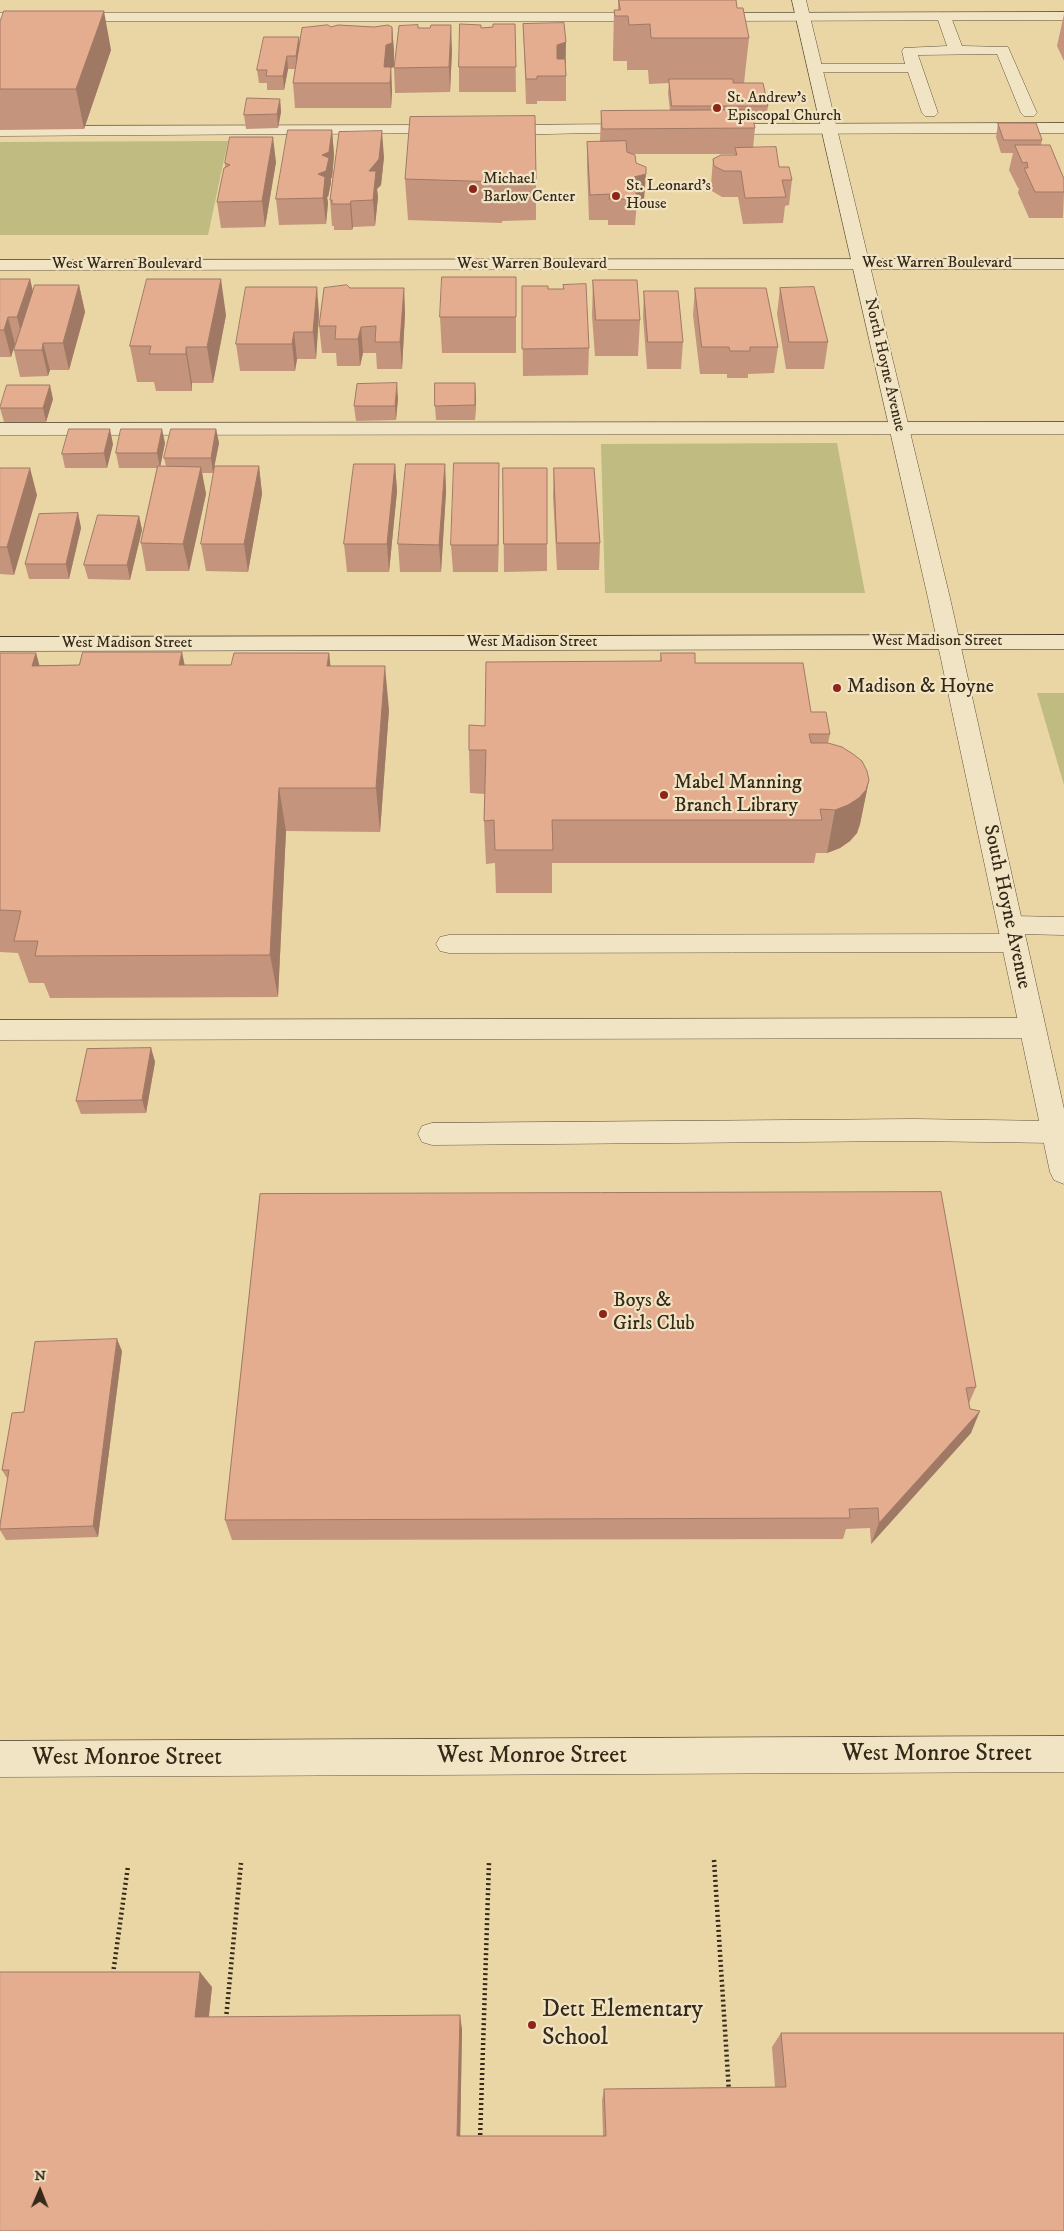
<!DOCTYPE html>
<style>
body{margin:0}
#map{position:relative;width:1064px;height:2231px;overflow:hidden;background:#ead5a5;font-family:"IM FELL DW Pica",serif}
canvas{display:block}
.north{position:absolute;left:15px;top:2166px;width:50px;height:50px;-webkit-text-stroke:4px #f1e4c4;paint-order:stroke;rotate:1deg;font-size:14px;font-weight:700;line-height:20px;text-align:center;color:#352919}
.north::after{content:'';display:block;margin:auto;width:18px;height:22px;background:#352919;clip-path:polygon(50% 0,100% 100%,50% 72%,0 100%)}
</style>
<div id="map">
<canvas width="1064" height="2231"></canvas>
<div class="north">N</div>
</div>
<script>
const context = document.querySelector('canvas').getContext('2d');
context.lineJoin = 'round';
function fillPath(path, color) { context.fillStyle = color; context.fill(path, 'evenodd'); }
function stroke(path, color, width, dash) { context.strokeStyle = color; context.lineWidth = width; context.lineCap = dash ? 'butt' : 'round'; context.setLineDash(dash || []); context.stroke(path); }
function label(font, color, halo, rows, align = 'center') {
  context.font = font + ' "IM FELL DW Pica",serif'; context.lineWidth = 4.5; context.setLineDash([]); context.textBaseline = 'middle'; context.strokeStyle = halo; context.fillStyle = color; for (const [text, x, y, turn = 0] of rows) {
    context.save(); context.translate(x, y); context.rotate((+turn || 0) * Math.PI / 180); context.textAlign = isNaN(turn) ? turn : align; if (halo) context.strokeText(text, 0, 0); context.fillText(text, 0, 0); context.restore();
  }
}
const green = new Path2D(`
 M228 141 208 235H0V142Z
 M837 443 865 593H605L601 444Z
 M1037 693H1064V785Z`);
const path = new Path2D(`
 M714 1860 729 2092
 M113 1974 128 1866
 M226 2019 241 1863
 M480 2140 489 1862`);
const service = new Path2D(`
 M944 13 951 17 962 46 1008 47 1037 113 1034 116H1024L1021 113 997 54 918 55 938 113 935 116H925L922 113 908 72H815L810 71 808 68 810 65 815 64H905L902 51 904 48 947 46 937 17Z
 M1064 123V133L718 134 712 132 710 129 712 126 718 124Z
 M638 124 644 126 646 129 644 132 498 135 492 133 490 130 492 127 498 125Z
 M448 125 454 127 456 130 454 133 0 136V126Z
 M1064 422V434L0 435V423Z
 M1011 916 1064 917V935L1016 934 1023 936 1027 943 1023 950 1014 952 449 953 440 951 436 944 440 937 449 935 1009 934 1002 932 998 925 1002 918Z
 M1032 1018 1041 1021 1045 1028 1041 1035 1032 1038 0 1040V1020Z
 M913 1119 1055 1121 1064 1124V1140L1055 1143 913 1141 432 1145 422 1142 418 1134 422 1126 432 1123Z`);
const minor = new Path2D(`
 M792 0H806L950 598 1064 1109V1184L1054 1180 1050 1172 928 598Z
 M1064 1736V1772L0 1777V1741Z`);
const tertiary = new Path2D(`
 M1064 12V20L708 21 701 17 708 13Z
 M0 13H650L657 17 650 21H0Z
 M1064 259V269L0 270V260Z`);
const secondary = new Path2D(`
 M1064 635V649L0 651V637Z`);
const wall = new Path2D(`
 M618 0 737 8 749 38 744 83 768 106 766 119H753L755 128 753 148 779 167 792 180 789 205 785 206 783 223 743 224 738 197H722L712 191 711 185 713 159 734 155 735 154H632L636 163 644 200 637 202 635 225H608V220H589L587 167V142H600L601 111H670L668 93 669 83 649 84 648 70H627V61H613V55L614 10H618Z
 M1064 14V61L1057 46Z
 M0 22 111 50 84 129 0 130Z
 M515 24 516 92H459V67L481 28 493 27Z
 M523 24 566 42V101H537V104H526L524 48Z
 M331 27H392L394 51 391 68 392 92 391 108H295L293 83 295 69H288L284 90H267V83H259L257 70 299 42Z
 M452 50 450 92 395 93 394 68Z
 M280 99 281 112 278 128 246 129 244 115Z
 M998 123 1042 140 1041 145 1064 192 1063 218H1029L1018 193 1019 188H1018L1009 170 1013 153H1001L996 137Z
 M332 130 334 155 332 178H331V183L328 197H327L328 203 326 224 279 225 276 199Z
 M384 157 381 185 377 189 378 197 375 226 353 227 352 230H334V226H332L330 200Z
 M276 162 265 227 221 228 217 202 225 167V163Z
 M405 179H536V220L502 221V223L408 220Z
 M516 277V353H442L440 317Z
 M0 279H30L33 291 79 285 85 312 69 370H50L48 376 20 377 14 350 16 344H15L11 357H0Z
 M593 280 640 320 638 356H595L592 316Z
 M563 285 589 348 588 375 523 376 522 286 548 289H563Z
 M350 288H404L405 314 402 369H377L376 353H363L360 366H337L336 353H322L319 326Z
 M695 288 778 347 774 373 748 374V378H727V374H700L693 315Z
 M780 288 828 342 824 369H786L777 314Z
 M644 291 683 342 681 369H647L643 317Z
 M319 314 316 359H297L295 371H240L236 344Z
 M226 315 213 383H192V391H156L154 382H137L130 346Z
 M476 397 475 420H436L435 406Z
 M398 398 396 420 356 421 354 406Z
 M53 399 46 422H4L0 408Z
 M216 429 219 443 213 473H202L206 494 189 571H146L141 543 157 468H119L116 453 165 443 160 466H166L164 458Z
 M113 444 107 468H65L62 454Z
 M395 464 397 491 389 572H347L344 544Z
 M445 464 446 492 441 572H400L398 544Z
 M259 466 262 494 248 572 206 571 201 544Z
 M0 468 37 495 14 575 0 574Z
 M503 468 547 544V571L504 572Z
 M554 468 600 543 599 570H557L553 496Z
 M499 490 498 572H453L451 545Z
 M78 513 81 528 69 579H29L25 564Z
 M139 516 142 530 130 580 88 579 84 565Z
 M0 653H36L39 665H231L329 653 330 666 389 710 380 832 286 831 278 997 50 998 44 983H29L18 953 0 952Z
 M661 653 695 663 811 712 830 734 828 743 869 780 860 824 857 833 850 841 840 848 827 853H816L814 863H552V893H496L495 863 486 864 484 821 485 794 470 793 469 750 485 726 660 661Z
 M151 1048 155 1062 146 1113 81 1114 76 1101Z
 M260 1194 976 1387 969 1403 971 1433 871 1544 870 1528 846 1529 843 1539 232 1540 225 1520Z
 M122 1351 98 1537 6 1540 0 1530V1525L8 1480 2 1470 24 1412Z
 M212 1987 209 2017 462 2029 460 2136H603L602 2101 604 2089 775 2087 772 2047 781 2033 1064 2231H0Z`);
const shadedWall = new Path2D(`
 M104 11 111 50 84 129 76 89Z
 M451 25 452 50 450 92 449 67Z
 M392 27 394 51V67L391 68 392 92 391 108 390 83 384 67 386 45Z
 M299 37 300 50 297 69 296 56Z
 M566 42 565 67 557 69V45Z
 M287 56 288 69 284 90 283 76Z
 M280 99 281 112 278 128 277 114Z
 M332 130 334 155 332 178H331V183L328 197H327L328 203 326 224 323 198 318 174 322 155Z
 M382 131 384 157 381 185 377 189 378 197 375 226 373 200 369 171Z
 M273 137 276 162 265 227 262 201Z
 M646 174 644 200 637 202 634 177Z
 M351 201 353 227 352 230 350 204Z
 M30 279 36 306 24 344 17 317Z
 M221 279 226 315 213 383 207 347Z
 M79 285 85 312 69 370 63 343Z
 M317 287 319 314 316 359 313 332Z
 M404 288 405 314 402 369 400 342Z
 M8 317 15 344 11 357 4 330Z
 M361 327 363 353 360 366 358 339Z
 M294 332 297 359 295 371 292 344Z
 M43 343 50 370 48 376 42 350Z
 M186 347 192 383V391L186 354Z
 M397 383 398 398 396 420 395 406Z
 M475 383 476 397 475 420Z
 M50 385 53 399 46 422 43 408Z
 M110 429 113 444 107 468 104 453Z
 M162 429 165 443 160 468 157 453Z
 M216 429 219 443 213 473 211 458Z
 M499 463V490L498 572V545Z
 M395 464 397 491 389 572 387 544Z
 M445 464 446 492 441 572 439 545Z
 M259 466 262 494 248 572 244 544Z
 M201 467 206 494 189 571 183 544Z
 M30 468 37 495 14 575 7 547Z
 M78 513 81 528 69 579 66 564Z
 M139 516 142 530 130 580 127 565Z
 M182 652 191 696 179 665Z
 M36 653 48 696 32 666Z
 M329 653 334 696 327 666Z
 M385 666 389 710 380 832 376 788Z
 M869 780 860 824 857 833 850 841 840 848 827 853 835 810Z
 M279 788 286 831 278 997 270 955Z
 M151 1048 155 1062 146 1113 142 1100Z
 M117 1339 122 1351 98 1537 93 1526Z
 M980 1411 971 1433 871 1544 879 1523Z
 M200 1972 212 1987 207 2031 195 2017Z
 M460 2015 462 2029 460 2147 457 2136Z`);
const building = new Path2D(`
 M619 0H736L737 8H743L749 38H651L650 24 629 25 628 16H615L614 10H620Z
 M4 11H104L76 89H0V22Z
 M564 23 566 42 557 45V59H565L566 76H537V79H526L523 24Z
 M460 24 481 25V28L493 27V24H515L516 67H459Z
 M328 25 331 27 338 25 374 27 388 25 392 27V43L386 45 384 67H391L390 83H293L302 28Z
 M418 25V28H430L431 25H451L449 67 394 68 399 26Z
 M264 37H299L296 56H287L283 76H266L267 70H257Z
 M669 79H733V83H763L768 106H672Z
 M247 98 280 99 277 114 244 115Z
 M751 110 755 128 602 129 601 111Z
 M535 116 536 179H501V182L405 179 410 117Z
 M998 123H1036L1042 140H1004Z
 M288 130H332L329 152 322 155 329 158 326 171 318 174 325 177 323 198 276 199Z
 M382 131 379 159 369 171H376L373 200 351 201 350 204H332V200H330L339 132Z
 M230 137H273L262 201 217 202 224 168 230 165 225 163Z
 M626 141 627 152 635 155 636 163 646 167V174L634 177 637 199H609L610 194 590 195 587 142Z
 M1015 145H1050L1064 179V192H1035L1024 168H1028L1027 162 1023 163Z
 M776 147 779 167H789L792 180H782L786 197 745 198 741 171H724L714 166 713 159 721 155H737L735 148Z
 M442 277H516V317H440Z
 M0 279H30L17 317H8L4 330H0Z
 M147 279H221L207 347H186V354H149L151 346H130Z
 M593 280H637L640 320H596Z
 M586 284 589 348 522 349V286H548V289H564L563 285Z
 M35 285H79L63 343H43L42 350H14Z
 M347 285 350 288H404L400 342H375L376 326 361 327 358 339H335L336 326H319L324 288Z
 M246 287H317L313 332H294L292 344H236Z
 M814 287 828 342H789L780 288Z
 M695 288H766L778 347H750V351H730L729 347H702Z
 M644 291H678L683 342H648Z
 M397 383 395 406H354L357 384Z
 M435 383H475V405L435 406Z
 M7 385H50L43 408H0Z
 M69 429H110L104 453 62 454Z
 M121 429H162L157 453H116Z
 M171 429H216L211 458H164Z
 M454 463H499L498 545H451Z
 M354 464H395L387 544H344Z
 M406 464H445L439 545 398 544Z
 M158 466 201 467 183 544 141 543Z
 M215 466H259L244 544H201Z
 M0 468H30L7 547H0Z
 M503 468H547V544H504Z
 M554 468H594L600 543H557Z
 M78 513 66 564H25L39 514Z
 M98 515 139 516 127 565H84Z
 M83 652H182L179 665H231L234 653H329L327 666H385L376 788H279L270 955 35 956 38 941H14L21 911 0 910V653H36L32 666 79 665Z
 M661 653H695V663H803L811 712H826L830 734H809L811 743H828L842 747 853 754 862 761 867 771 869 780 866 790 859 798 848 805 835 810 820 809 822 820H552L553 850H495L494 820 484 821 486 750H469V725L485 726 486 662 661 661Z
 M151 1048 142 1100 76 1101 87 1049Z
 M941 1192 976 1387 966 1388 970 1409 980 1411 879 1523 878 1508 849 1509 850 1518 225 1520 260 1194Z
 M117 1339 93 1526 0 1529V1525L9 1470H2L12 1413 24 1412 35 1342Z
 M0 1972H200L195 2017 460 2015 457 2136H606L604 2089 786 2087 781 2033H1064V2231H0Z`);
const markers = [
 [717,108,5,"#8f2418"],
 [473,189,5,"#8f2418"],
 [616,196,5,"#8f2418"],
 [837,688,5,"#8f2418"],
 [664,795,5,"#8f2418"],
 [603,1314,5,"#8f2418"],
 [532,2025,5,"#8f2418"]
];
const farPoinames = [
 ["St. Andrew's",727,99],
 ["Episcopal Church",727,117],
 ["Michael",483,180],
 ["Barlow Center",483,198],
 ["St. Leonard's",626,187],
 ["House",626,205]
];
const farStreetnames = [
 ["West Warren Boulevard",937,264],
 ["West Warren Boulevard",127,265],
 ["West Warren Boulevard",532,265],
 ["North Hoyne Avenue",884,365,77],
 ["West Madison Street",937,642],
 ["West Madison Street",532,643],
 ["West Madison Street",127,644]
];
const poiNames = [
 ["Madison & Hoyne",847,688],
 ["Mabel Manning",674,784],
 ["Branch Library",674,807],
 ["Boys &",613,1302],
 ["Girls Club",613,1325]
];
const streetNames = [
 ["South Hoyne Avenue",1006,907,78]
];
const nearStreetnames = [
 ["West Monroe Street",937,1755],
 ["West Monroe Street",532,1757],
 ["West Monroe Street",127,1759]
];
const nearPoinames = [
 ["Dett Elementary",542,2011],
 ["School",542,2039]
];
fillPath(green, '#bfbb81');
stroke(service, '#62543c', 1);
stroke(minor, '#62543c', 1);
stroke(tertiary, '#62543c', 1);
stroke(secondary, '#352919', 1);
stroke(path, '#352919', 4.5, [2, 3]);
fillPath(service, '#f1e4c4');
fillPath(minor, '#f1e4c4');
fillPath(tertiary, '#f1e4c4');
fillPath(secondary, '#f1e4c4');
fillPath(wall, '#c4957c');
fillPath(shadedWall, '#a07965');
fillPath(building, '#e4ad90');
stroke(building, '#a07965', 1);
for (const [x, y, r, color] of markers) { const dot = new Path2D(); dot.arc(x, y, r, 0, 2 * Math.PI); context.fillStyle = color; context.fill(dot); stroke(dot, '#f1e4c4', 2); }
label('16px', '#352919', '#f1e4c4', farPoinames, 'left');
label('16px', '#352919', '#f1e4c4', farStreetnames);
label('20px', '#352919', '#f1e4c4', poiNames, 'left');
label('20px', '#352919', '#f1e4c4', streetNames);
label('24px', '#352919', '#f1e4c4', nearStreetnames);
label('24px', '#352919', '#f1e4c4', nearPoinames, 'left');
</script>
